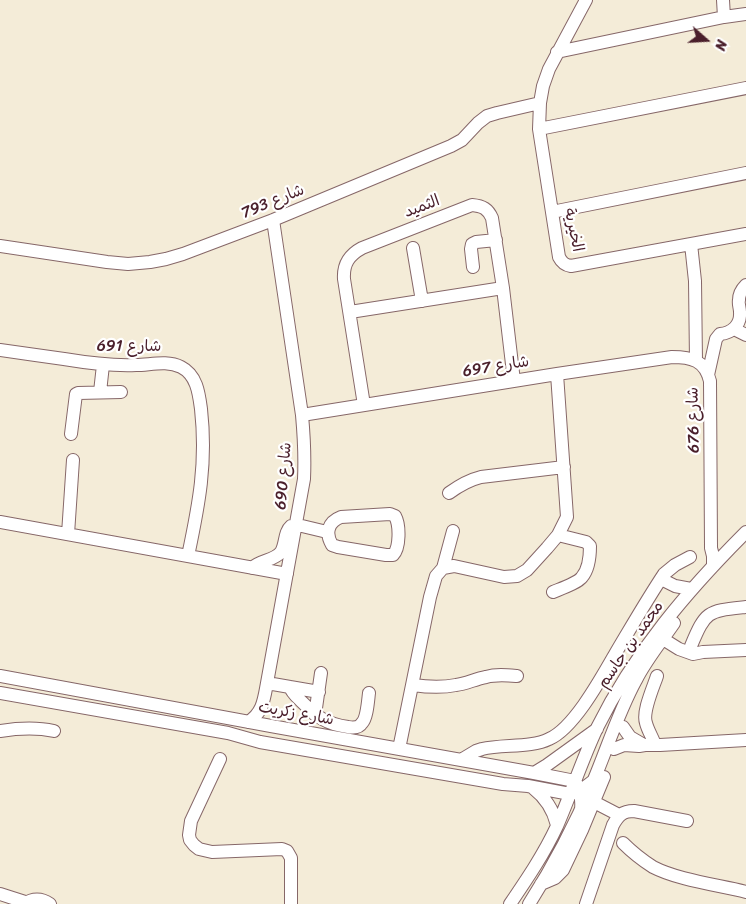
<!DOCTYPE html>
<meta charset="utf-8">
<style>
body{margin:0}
#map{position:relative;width:746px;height:904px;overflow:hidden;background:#f4ecd8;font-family:Sriracha,sans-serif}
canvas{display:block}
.north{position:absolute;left:681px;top:15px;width:50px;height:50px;-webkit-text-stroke:4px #fff;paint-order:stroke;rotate:109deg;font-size:14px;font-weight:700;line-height:20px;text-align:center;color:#4a1f2b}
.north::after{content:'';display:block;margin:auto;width:18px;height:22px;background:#4a1f2b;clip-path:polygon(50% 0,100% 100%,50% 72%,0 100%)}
</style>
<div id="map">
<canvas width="746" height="904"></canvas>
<div class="north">N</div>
</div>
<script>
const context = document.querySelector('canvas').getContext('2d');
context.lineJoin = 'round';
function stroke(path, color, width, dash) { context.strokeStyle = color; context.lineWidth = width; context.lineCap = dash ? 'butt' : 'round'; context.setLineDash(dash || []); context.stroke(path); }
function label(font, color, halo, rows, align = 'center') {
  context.font = font + ' Sriracha,"Playpen Sans Arabic",sans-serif'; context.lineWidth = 4.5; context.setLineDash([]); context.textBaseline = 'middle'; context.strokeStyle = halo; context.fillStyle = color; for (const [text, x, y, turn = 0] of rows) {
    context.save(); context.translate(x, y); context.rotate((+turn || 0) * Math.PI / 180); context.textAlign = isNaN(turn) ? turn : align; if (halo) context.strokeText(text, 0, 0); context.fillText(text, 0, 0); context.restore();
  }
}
const minor = new Path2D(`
 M586 0 549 69 543 86 540 103 539 129 559 257C562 263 565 265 571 266L746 234
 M723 0 724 17
 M557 52 724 17 746 14
 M539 129 746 88
 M552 212 746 173
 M691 244 695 281 696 361
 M0 246 107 262 128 264 150 262 166 259 183 254 273 220 451 146 462 140 478 123 487 116 497 113 540 103
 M413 248 422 301
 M473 267 471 249 472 244 476 242 496 240
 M350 312 503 288
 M734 329 746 335
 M0 350C21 353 43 356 64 359 88 363 112 366 136 365 150 365 167 360 181 367 197 375 199 394 201 409 207 463 199 504 188 556
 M708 375 716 339 720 334C732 333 741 325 740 312 740 308 738 303 739 300 739 294 743 288 746 285
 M100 392 103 365
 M364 405 344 279C343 264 349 255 362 248L472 205C483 206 488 209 492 218L503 288 514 381
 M302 415 557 374 672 357C691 357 705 360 710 381L711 548 713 556V566
 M71 434 76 394 78 393 121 392
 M449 493C460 485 469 480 481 477L564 467
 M390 514 395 516C400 525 400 548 393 555H386L338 547 332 545C325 533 328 522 341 517Z
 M0 522 287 574
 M68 534 73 460
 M252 568C260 560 274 561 281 552 286 544 284 532 291 526H302L327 532
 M443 568 454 566 504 577 517 576 527 570 547 548 558 535 567 517 557 374
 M661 579 675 586 691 589
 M553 592C560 589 578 583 582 577 589 569 590 556 590 546L586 542 558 535
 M657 634 663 639 679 649 693 654 703 652 746 650
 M691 646C706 610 708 611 746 607
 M0 676 271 726 534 773 575 781C581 790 582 799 581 810
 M267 683 290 687C292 693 297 697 302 702 317 717 326 724 348 727 353 728 359 728 362 723 367 718 368 701 369 693
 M413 685C427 687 441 688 456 685 466 684 475 679 486 677 496 674 506 675 517 676
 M290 687 319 692
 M0 693 228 733 260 742 503 784 528 786 570 794 580 791 593 781
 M315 715 321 673
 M248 722C263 713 264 699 267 683L304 479C305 457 304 437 302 415L273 220
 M623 727 630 737 642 744
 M0 731C19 728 36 727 54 731
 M655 745C653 738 648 731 646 723 642 712 653 688 657 676
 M399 749 430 597 436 576 443 568 453 531
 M614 749 624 745 639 746 645 745H660L746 740
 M220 759 191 821 189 835 190 840 194 845 199 849 212 852 282 849 287 851 291 858V904
 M461 760 476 751 482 749C502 744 531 748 549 739 575 728 604 673 618 649 633 624 648 598 664 574L675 565 690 557
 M534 773 547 765 597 729
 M533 788C546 798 553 809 557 825
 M594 802 619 815
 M623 843C632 852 642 860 653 867 678 880 718 885 746 892
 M541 884 555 878 563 870 582 830 604 777
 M0 894 25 902
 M24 904C33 898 41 898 50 904
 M510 904C527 879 544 854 557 826 571 794 582 760 597 728 634 653 688 590 746 532
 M529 904C554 865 575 825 593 782 607 749 618 713 636 680 646 660 661 642 674 623
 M586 904 613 825C618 816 622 811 634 811L687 821`);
const streetNames = [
 ["شارع 793",273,202,-22],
 ["الثميد",422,207,-21],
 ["الخيرية",573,230,78],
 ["شارع 691",129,347],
 ["شارع 697",496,367,-9],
 ["شارع 676",694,420,-91],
 ["شارع 690",284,476,-85],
 ["محمد بن جاسم",631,645,-55],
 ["شارع زكريت",296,714,10]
];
stroke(minor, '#866768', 14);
stroke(minor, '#fff', 12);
label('16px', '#4a1f2b', '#fff', streetNames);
</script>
